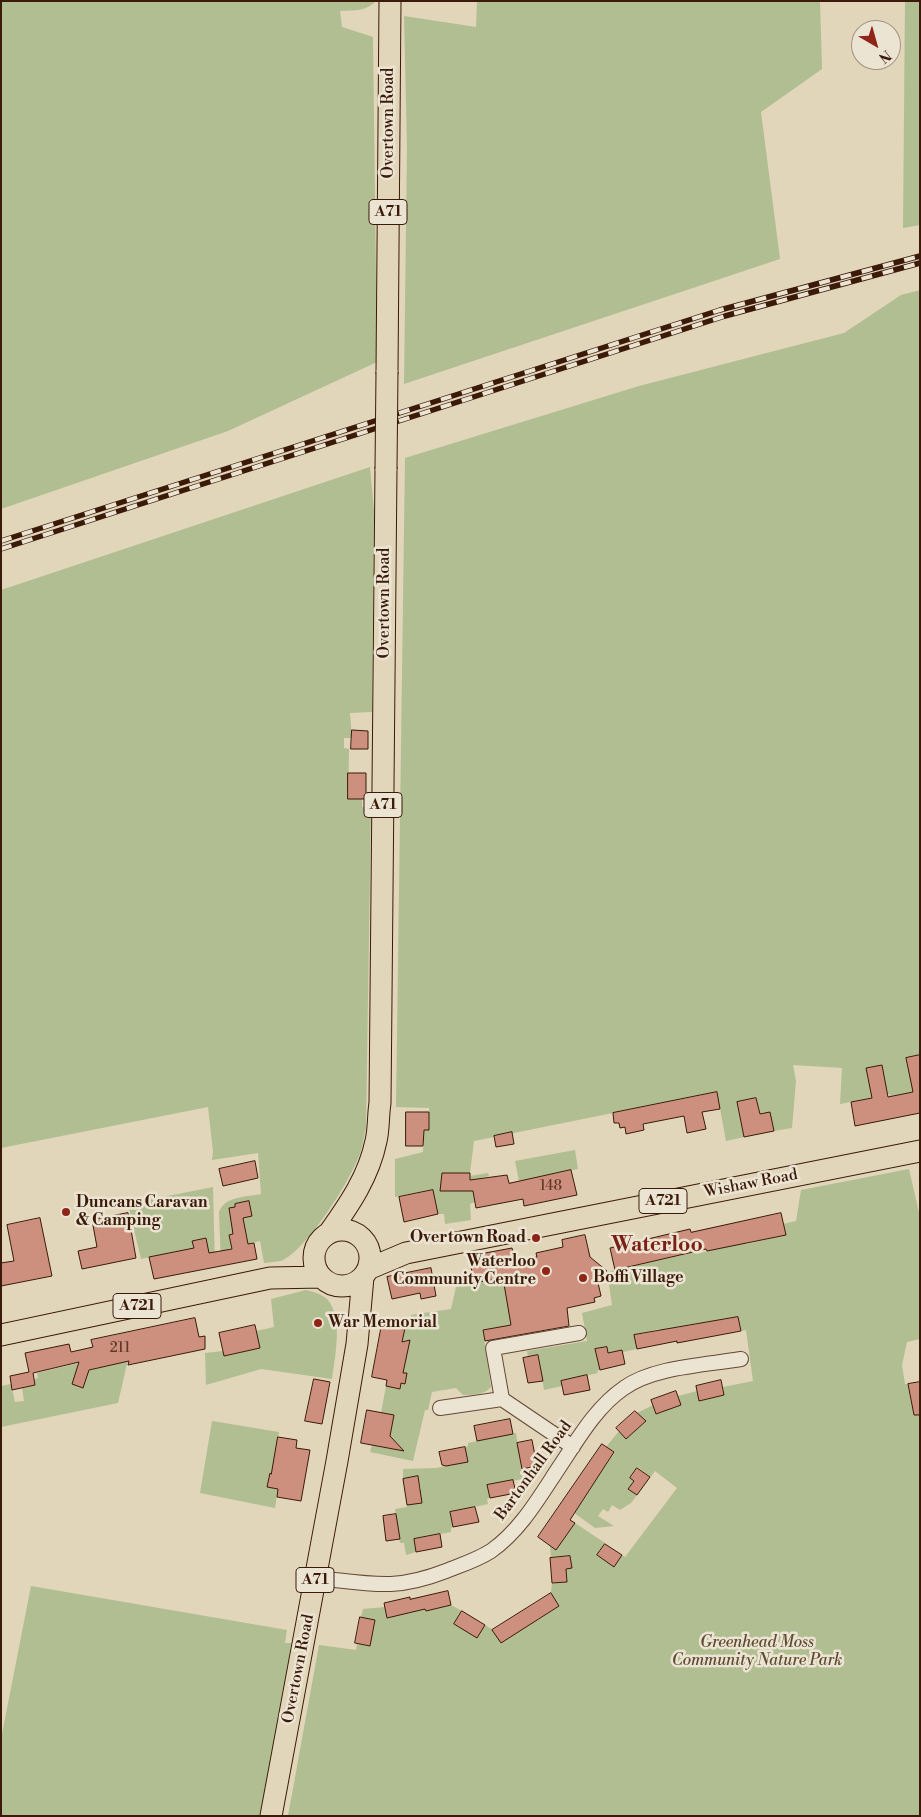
<!DOCTYPE html>
<style>
body{margin:0}
#map{position:relative;width:921px;height:1817px;overflow:hidden;background:#e1d5ba;font-family:"Libre Bodoni",serif}
canvas{display:block}
.frame{position:absolute;inset:0;border:2px solid #3b1a09;pointer-events:none}
.north{position:absolute;left:851px;top:20px;width:50px;height:50px;box-sizing:border-box;background:#ece4d2;border:1px solid #a59382;border-radius:50%;rotate:142deg;font-size:14px;font-weight:700;line-height:20px;text-align:center;color:#3b1a09}
.north::after{content:'';display:block;margin:auto;width:18px;height:22px;background:#8f2418;clip-path:polygon(50% 0,100% 100%,50% 72%,0 100%)}
</style>
<div id="map">
<canvas width="921" height="1817"></canvas>
<div class="frame"></div>
<div class="north">N</div>
</div>
<script>
const context = document.querySelector('canvas').getContext('2d');
context.lineJoin = 'round';
function fillPath(path, color) { context.fillStyle = color; context.fill(path, 'evenodd'); }
function stroke(path, color, width, dash) { context.strokeStyle = color; context.lineWidth = width; context.lineCap = dash ? 'butt' : 'round'; context.setLineDash(dash || []); context.stroke(path); }
function label(font, color, halo, rows, align = 'center') {
  context.font = font + ' "Libre Bodoni",serif'; context.lineWidth = 5; context.setLineDash([]); context.textBaseline = 'middle'; context.strokeStyle = halo; context.fillStyle = color; for (const [text, x, y, turn = 0] of rows) {
    context.save(); context.translate(x, y); context.rotate((+turn || 0) * Math.PI / 180); context.textAlign = isNaN(turn) ? turn : align; if (halo) context.strokeText(text, 0, 0); context.fillText(text, 0, 0); context.restore();
  }
}
const green = new Path2D(`
 M1 1H376C365 12 355 10 340 11L342 27 373 37 377 362 228 431 1 509Z
 M477 1H820L822 69 761 112 780 259 404 384 407 147 404 16 476 27Z
 M905 1H920V225L903 228Z
 M920 290V1091L890 1096 889 1094 840 1104 842 1068 793 1065 796 1081 792 1128 774 1131 760 1114 756 1098 737 1102 744 1137 726 1141 717 1092 474 1141 470 1173 442 1174 441 1191H470V1176L488 1173 489 1176 481 1178 482 1185 475 1202 470 1204 471 1220 445 1224 444 1214H438L432 1190 395 1197V1159L423 1152 424 1130H429V1108L396 1107 405 458 639 386 844 333 901 295Z
 M370 467 374 511 372 712 350 713 352 738H344V748L349 749 348 798 362 799V807L371 806 366 1128C364 1135 363 1144 361 1151 352 1178 309 1247 283 1260 278 1262 270 1262 264 1263L260 1241 248 1244 229 1235 232 1249 227 1250 221 1266 219 1212C225 1196 246 1197 261 1194L258 1153 212 1160 213 1152 208 1107 1 1148V590Z
 M575 1150 578 1169 519 1181 515 1161Z
 M909 1169 920 1217V1339L907 1342 902 1365 905 1384H908L911 1402 920 1400V1816H288L319 1645 356 1650 357 1644 370 1646 375 1620 361 1617 363 1609 385 1607 387 1617 423 1600 426 1611 451 1605 462 1611 455 1624 485 1625 493 1630 532 1611 538 1620 559 1606 551 1593 552 1583 567 1582 566 1569 572 1568 570 1556 551 1557 550 1546 564 1539 575 1523 605 1543 597 1555 614 1567 622 1555 625 1557 677 1488 655 1471 651 1477 637 1467 630 1478 643 1487 641 1490 632 1483 628 1489 637 1495 631 1503 620 1510 612 1505 608 1512 603 1509 598 1516 614 1526 595 1528 566 1507 578 1508 592 1486 584 1481 592 1469 600 1474 614 1453 606 1447 619 1431 626 1439 645 1422 637 1413 653 1405 656 1414 681 1405 678 1396 697 1391 699 1400 724 1395 723 1387 753 1381 746 1330 741 1331 738 1317 713 1322 702 1335 700 1323 675 1328 662 1341 659 1329 634 1335 637 1349 623 1352 622 1350 608 1353 607 1347 596 1349 600 1370 597 1371 598 1373 562 1381V1386L544 1390 538 1355 528 1357 527 1351 587 1341 582 1313 612 1305 607 1272 699 1251 700 1253 745 1242 746 1244 751 1243 785 1235 783 1224 796 1221 801 1190Z
 M213 1187 215 1266 193 1241 195 1255 181 1273 177 1251 141 1259 128 1204Z
 M501 1278 503 1284 512 1282 531 1321 483 1330 491 1387C484 1395 472 1395 463 1395L456 1388 432 1392 428 1410H425L413 1461 370 1452 372 1445 392 1449 395 1447 396 1443 391 1440 392 1437 382 1435 384 1428 391 1429 394 1415 381 1413 386 1386 400 1389 401 1383 405 1384 407 1373H403L406 1358 402 1343 405 1329 395 1326V1320L411 1322V1315L451 1309 456 1287Z
 M306 1290C314 1292 322 1294 328 1300 343 1319 335 1357 332 1379L261 1369 206 1385 205 1353 223 1351 225 1356 260 1348 256 1331 274 1327 271 1299Z
 M129 1355 118 1403 1 1427V1386L11 1384 15 1402 24 1401 22 1388 35 1385 34 1379 38 1378 37 1373 79 1363 86 1371 110 1365Z
 M212 1421 279 1432 273 1465 285 1476 270 1473 267 1487 278 1489 275 1508 200 1493Z
 M516 1433 523 1479 487 1485 490 1498 487 1499 488 1504 450 1512 453 1527 451 1528V1532L414 1539 416 1552 406 1555 404 1543H400L395 1509 407 1507V1505L421 1489 418 1477 403 1479V1469L436 1468 467 1462 465 1447 468 1446V1443Z
 M31 1586 287 1630 285 1643H291L289 1660 262 1816H1V1739Z`);
const building = new Path2D(`
 M352 730 368 731V749H351Z
 M348 773H366V799H348Z
 M920 1055V1113L855 1126 851 1102 872 1098 866 1068 882 1065 888 1097 913 1092 906 1058Z
 M717 1092 720 1109 702 1112 706 1129 687 1133 684 1116 643 1124 644 1130 626 1134 625 1127 620 1128 619 1123H614L613 1113Z
 M756 1098 760 1114 770 1112 774 1131 744 1137 737 1102Z
 M406 1112H429V1130H424L423 1146H406Z
 M512 1132 514 1144 496 1147 494 1136Z
 M255 1161 258 1178 223 1186 219 1169Z
 M571 1170 577 1195 524 1206 523 1199 476 1208 473 1191H440L442 1173H470V1180L507 1175 509 1183Z
 M433 1190 438 1214 404 1222 399 1197Z
 M249 1201 252 1216 243 1218 248 1244 254 1243 257 1259 154 1279 149 1257 194 1248 192 1241 206 1238 209 1253 232 1249 229 1235 233 1234 229 1208 235 1207V1204Z
 M128 1213 136 1258 82 1269 78 1251 97 1247 92 1220Z
 M781 1213 786 1235 707 1251 706 1249 615 1270 610 1248 690 1229 691 1232Z
 M40 1218 52 1276 1 1286V1263L14 1261 7 1225Z
 M585 1235 590 1257 607 1271 596 1274 601 1296 594 1298 595 1302 567 1308 569 1326 485 1341 483 1330 511 1325 504 1284H503L501 1278 474 1283 469 1256 512 1248 515 1261 537 1257 536 1253 563 1247 562 1240Z
 M431 1268 436 1296 421 1299 420 1293 392 1299 387 1277Z
 M738 1317 741 1331 677 1343V1341L637 1349 634 1335Z
 M195 1318 199 1337 205 1336V1349L128 1365 129 1361 89 1370 83 1388 72 1384 79 1362 33 1373 35 1385 12 1390 10 1376 29 1372 25 1353 69 1344 71 1352 93 1347 91 1340Z
 M382 1324 405 1328 402 1342 410 1340 403 1373H407L405 1384 401 1383 400 1389 386 1386 387 1380 372 1377Z
 M255 1325 260 1348 224 1356 219 1333Z
 M607 1347 608 1353 622 1350 625 1364 600 1370 595 1349Z
 M538 1355 543 1381 528 1383 523 1358Z
 M587 1375 590 1390 564 1395 561 1381Z
 M314 1379 330 1382 322 1424 305 1421Z
 M721 1380 724 1395 699 1401 696 1386Z
 M920 1382V1415H914L908 1384Z
 M676 1391 681 1405 656 1414 651 1400Z
 M367 1410 394 1415 390 1436 404 1451 361 1443Z
 M635 1411 646 1421 626 1439 616 1428Z
 M510 1419 513 1434 477 1441 474 1426Z
 M278 1437 297 1440 296 1448 310 1450 301 1501 277 1497 278 1489 267 1487 270 1473 271 1474Z
 M532 1440 537 1466 522 1469 517 1443Z
 M602 1444 614 1452 570 1520 575 1523 556 1550 538 1537Z
 M465 1447 468 1462 446 1466 442 1465 439 1452Z
 M637 1468 650 1477 637 1495 628 1489 634 1481 630 1478Z
 M418 1476 422 1503 407 1505 403 1479Z
 M513 1480 516 1493 490 1498 487 1485Z
 M475 1507 479 1522 453 1527 450 1512Z
 M396 1514 400 1539 386 1541 383 1516Z
 M440 1534 442 1547 416 1552 414 1539Z
 M605 1544 622 1555 614 1567 597 1555Z
 M570 1556 572 1568 566 1569 567 1582 552 1583 550 1558Z
 M448 1591 451 1605 426 1611 425 1609 387 1618 384 1603 410 1597V1599Z
 M551 1593 559 1606 501 1643 492 1630Z
 M462 1611 485 1625 477 1638 454 1624Z
 M360 1617 375 1620 370 1646 355 1643Z`);
const street = new Path2D(`
 M502 1399 493 1348 579 1333
 M440 1408 502 1399 573 1447
 M316 1578C340 1580 366 1585 391 1584 410 1583 428 1578 446 1571 461 1565 477 1560 491 1551 521 1530 540 1496 560 1466 578 1439 596 1407 624 1388 653 1367 705 1365 741 1359`);
const primary = new Path2D(`
 M387 372 390 1
 M314 1258a28 28 0 1 1 56 0a28 28 0 1 1-56 0Z
 M329 1233C349 1205 369 1176 376 1141 379 1129 378 1115 380 1103L386 469
 M368 1269 406 1253 920 1151
 M1 1335 270 1278 321 1277
 M271 1816 337 1461 357 1344 363 1277`);
const rail = new Path2D(`
 M1 541 720 310 920 256
 M1 549 725 316 920 263`);
const primaryBridge = new Path2D(`
 M386 469 387 372`);
const markers = [
 [66,1212,5,"#8f2418"],
 [536,1238,5,"#8f2418"],
 [546,1271,5,"#8f2418"],
 [583,1278,5,"#8f2418"],
 [318,1323,5,"#8f2418"]
];
const numberNames = [
 ["148",551,1187],
 ["211",120,1349]
];
const shields = [
 [388,212,38],
 [383,805,38],
 [663,1201,48],
 [137,1306,48],
 [315,1580,38]
];
const shieldNames = [
 ["A71",388,212],
 ["A71",383,805],
 ["A721",663,1201],
 ["A721",137,1306],
 ["A71",315,1580]
];
const streetNames = [
 ["Overtown Road",389,123,-90],
 ["Overtown Road",385,603,-90],
 ["Wishaw Road",751,1184,-11],
 ["Bartonhall Road",534,1471,-54],
 ["Overtown Road",299,1669,-79]
];
const poiNames = [
 ["Duncans Caravan",76,1203],
 ["& Camping",76,1221],
 ["Overtown Road",526,1238,"right"],
 ["Waterloo",536,1262,"right"],
 ["Community Centre",536,1280,"right"],
 ["Boffi Village",593,1278],
 ["War Memorial",328,1323]
];
const parkNames = [
 ["Greenhead Moss",757,1643],
 ["Community Nature Park",757,1661]
];
const districtNames = [
 ["Waterloo",657,1246]
];
fillPath(green, '#b0be92');
fillPath(building, '#cd907f');
stroke(building, '#3b1a09', 1);
stroke(street, '#644935', 16);
stroke(primary, '#3b1a09', 23);
stroke(street, '#ece4d2', 14);
stroke(primary, '#e1d5ba', 21);
stroke(rail, '#3b1a09', 5.5);
stroke(rail, '#ece4d2', 4, [11]);
stroke(primaryBridge, '#3b1a09', 23, []);
stroke(primaryBridge, '#e1d5ba', 21);
for (const [x, y, r, color] of markers) { const dot = new Path2D(); dot.arc(x, y, r, 0, 2 * Math.PI); context.fillStyle = color; context.fill(dot); stroke(dot, '#ece4d2', 2); }
label('14px', '#603826', null, numberNames);
for (const [x, y, w] of shields) { const box = new Path2D(); box.roundRect(x - w / 2, y - 12.5, w, 25, 4); context.fillStyle = '#ece4d2'; context.fill(box); stroke(box, '#3b1a09', 1); }
label('bold 15px', '#3b1a09', null, shieldNames);
label('16px', '#3b1a09', '#ece4d2', streetNames);
label('bold 16px', '#3b1a09', '#ece4d2', poiNames, 'left');
label('italic 16px', '#5e4b32', '#ece4d2', parkNames);
label('bold 21px', '#7a1f14', '#ece4d2', districtNames);
</script>
